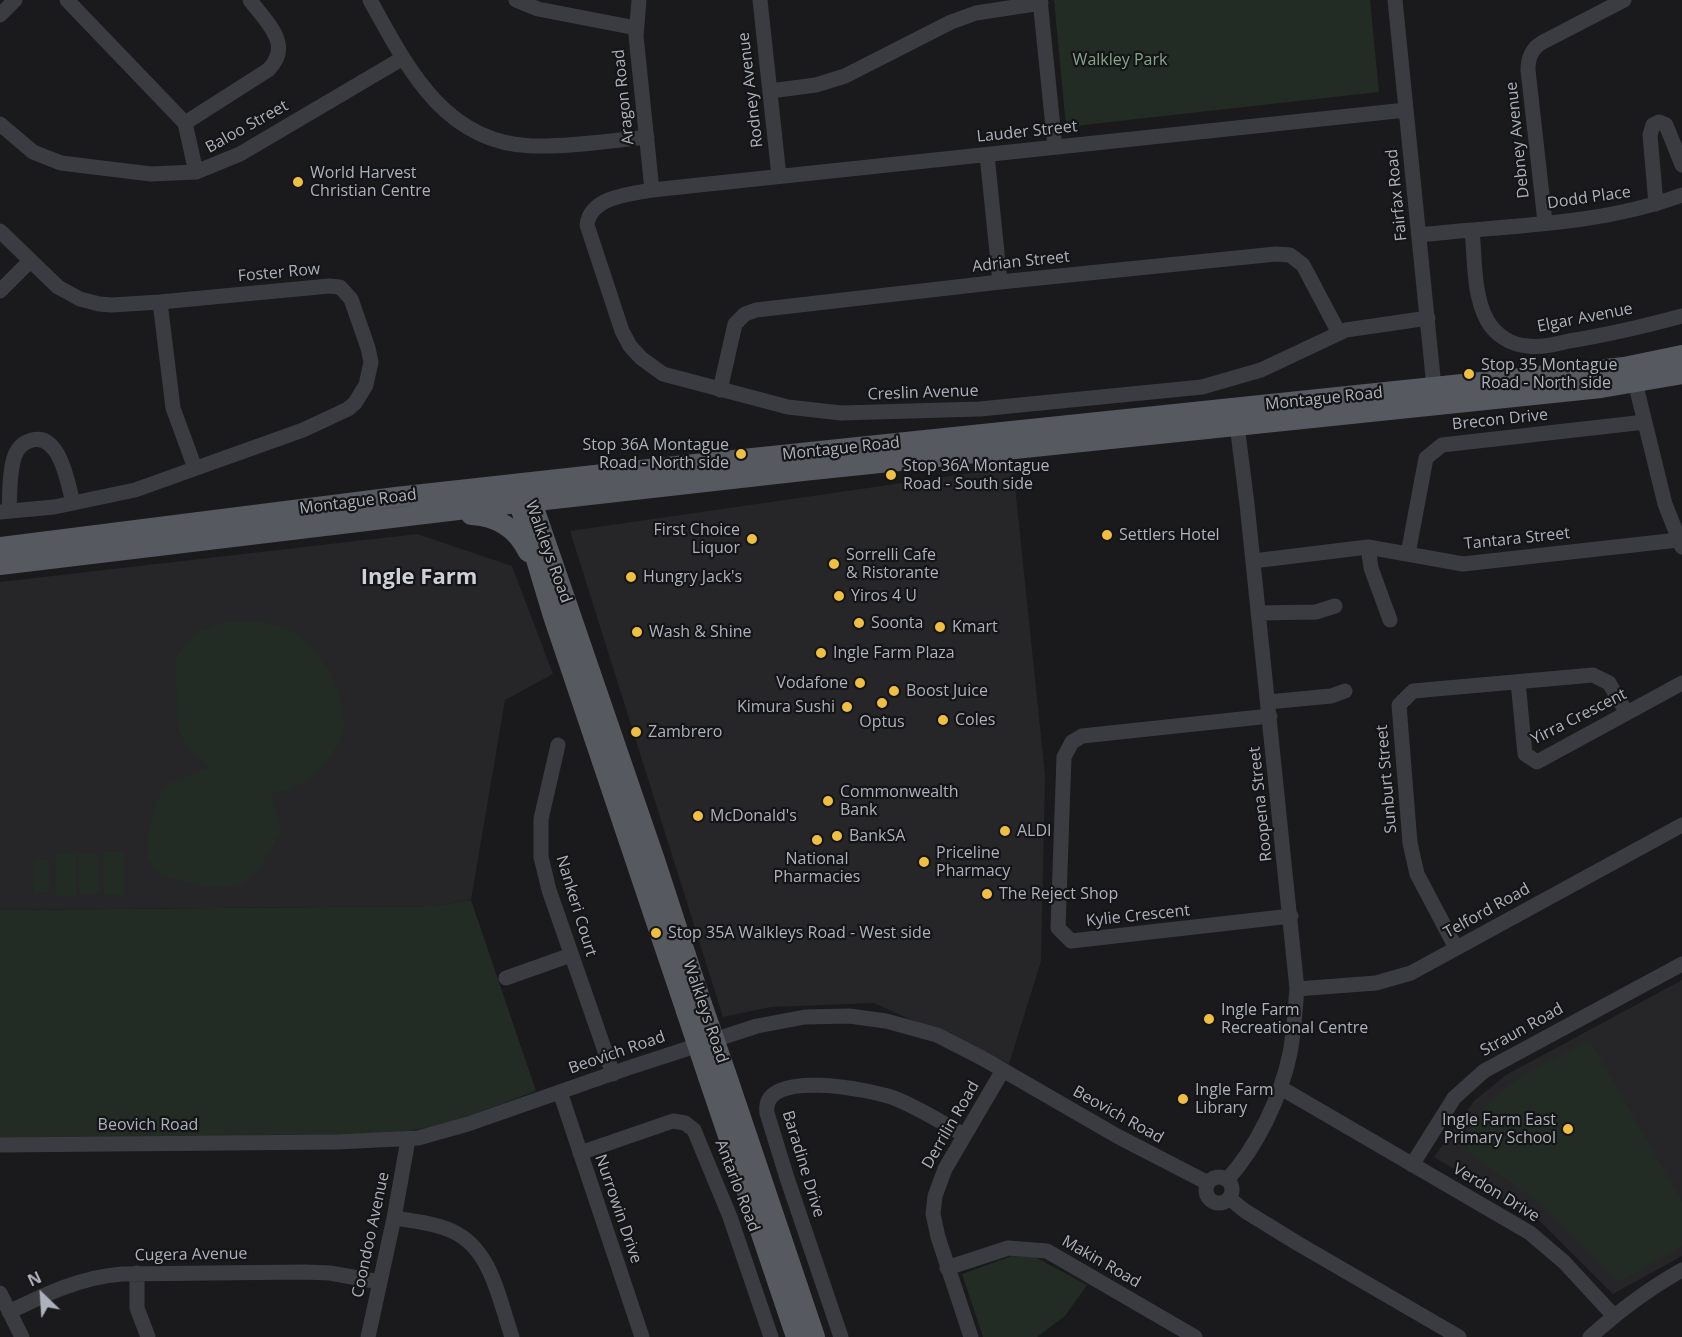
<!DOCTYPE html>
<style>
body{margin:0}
#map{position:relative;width:1682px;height:1337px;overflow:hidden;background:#1a1a1c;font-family:"Open Sans",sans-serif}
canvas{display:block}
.north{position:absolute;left:12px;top:1265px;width:60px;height:60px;-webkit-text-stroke:4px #151517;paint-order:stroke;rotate:335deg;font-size:16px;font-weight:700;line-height:24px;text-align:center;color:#adb1bb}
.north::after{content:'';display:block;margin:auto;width:21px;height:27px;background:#adb1bb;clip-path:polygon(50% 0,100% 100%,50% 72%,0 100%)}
</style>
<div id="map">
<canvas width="1682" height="1337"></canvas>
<div class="north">N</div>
</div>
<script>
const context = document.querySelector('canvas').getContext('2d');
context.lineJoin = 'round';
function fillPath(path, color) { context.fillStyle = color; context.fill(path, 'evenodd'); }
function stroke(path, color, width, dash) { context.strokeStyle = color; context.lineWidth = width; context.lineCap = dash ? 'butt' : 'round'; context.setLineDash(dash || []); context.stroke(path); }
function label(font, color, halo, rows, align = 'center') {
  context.font = font + ' "Open Sans",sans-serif'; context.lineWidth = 4.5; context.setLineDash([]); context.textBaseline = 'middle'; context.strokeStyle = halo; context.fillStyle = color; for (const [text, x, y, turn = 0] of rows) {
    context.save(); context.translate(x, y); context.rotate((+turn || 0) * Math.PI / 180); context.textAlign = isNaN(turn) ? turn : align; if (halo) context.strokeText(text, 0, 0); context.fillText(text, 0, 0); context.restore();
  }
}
const built = new Path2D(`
 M1013 467 1045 775 1041 961 1009 1064 874 1003 771 1007 723 1017 570 531Z
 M417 534 512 566 553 674 505 700 471 900 435 906 0 910V582Z
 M1682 980V1256L1613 1294 1541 1222 1434 1157 1474 1101 1506 1075Z`);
const green = new Path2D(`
 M1054 0H1370L1379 92 1066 127Z
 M261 621C269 624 280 625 288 629 319 646 346 690 344 726 344 740 324 767 313 776 301 786 285 790 271 794L281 831C272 848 262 870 246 881 224 895 181 881 158 874L148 858V831L155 804 165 785 210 767 187 747 178 729 175 658 194 634 222 622Z
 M103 852H124L125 895H104Z
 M55 853H76V896H56Z
 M78 854H99V893L79 894Z
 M33 860H49V892L34 893Z
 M471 900 536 1091C498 1105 460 1121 420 1129 403 1132 385 1133 368 1135L0 1139V910L435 906Z
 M1590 1041 1682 1202V1246L1619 1282 1542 1205 1459 1146 1487 1104 1524 1074Z
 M1012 1256 1035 1257 1087 1285 1065 1316 1037 1337H983L962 1274Z`);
const minor = new Path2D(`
 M67 0 185 123 196 172
 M370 0C407 67 444 143 532 146 570 147 609 141 647 137
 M516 0 538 9 636 28
 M639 0 636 36 652 190
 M760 0 779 176
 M1040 0 1055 147
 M1395 0 1434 387
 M0 15 15 0
 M770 91 816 85 845 76 951 22 976 13 1041 3
 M1406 110 652 190C630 194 590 197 587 225L622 331 630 346 641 358 663 374 788 407 841 413 980 409 1202 387 1261 370 1346 330 1428 318
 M185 123 268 70C294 45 266 22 250 0
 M0 124 33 152 61 163 151 174 196 172 240 154 403 58
 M987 155 1000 282
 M1656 204 1650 135 1653 125 1659 122 1666 125 1682 165
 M1545 222 1528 70C1528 57 1532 48 1543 42L1624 0
 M1472 230C1475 258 1473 295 1487 320 1495 335 1511 345 1528 346 1541 348 1557 344 1569 341 1607 335 1645 326 1682 316
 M0 231 58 287 80 299 99 304 112 305 160 302 329 286 340 287 351 299 368 348 371 362 366 385 355 403 348 409 303 430 135 490 54 507 0 512
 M1419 235C1507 225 1598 226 1682 195
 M0 291 30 261
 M160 302 173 408 195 468
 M1635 382 1665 504 1682 547
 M720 390 735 324 745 314 756 310 1000 282 1276 254 1290 255 1303 265 1339 333
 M9 511C10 494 9 471 15 455 18 448 24 442 32 440 60 433 68 483 73 503
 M1368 547 1371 568 1390 620
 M1408 554 1426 458 1442 445 1645 422
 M1253 561 1368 547 1463 564 1678 540
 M1258 613 1316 612 1335 606
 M1518 682 1525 754 1537 762 1682 683
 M1268 702 1331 696 1345 691
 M1270 716 1082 736 1072 742 1064 757 1058 928 1071 941 1291 916
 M558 745 541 819V857L549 890 613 1074
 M1456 948 1417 874 1410 843 1399 705 1413 691 1593 675 1609 683 1627 713
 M506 978 571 955
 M1297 989 1376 983 1411 973 1682 825
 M1281 1088 1530 1233 1564 1262 1614 1316
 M560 1092 642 1337
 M0 1145 337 1142 418 1138 468 1124 628 1068 757 1026 805 1017 849 1016 886 1021 937 1035 982 1058 1117 1136 1208 1183
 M580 1153 673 1121 685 1123 694 1130 730 1217 771 1337
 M1412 1165 1454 1098 1484 1071 1682 964
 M1206 1190a13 13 0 1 1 26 0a13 13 0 1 1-26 0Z
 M1227 1180C1257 1147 1281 1097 1290 1053 1294 1032 1295 1010 1297 989L1247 504 1236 417
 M1229 1198 1245 1211 1297 1243 1459 1337
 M394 1218C413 1221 434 1223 452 1231 492 1249 499 1300 512 1337
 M947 1268 1008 1248 1047 1251 1195 1337
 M137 1273V1308L148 1337
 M0 1293 22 1337
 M9 1312C46 1294 81 1277 122 1274L304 1272 330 1273 380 1282
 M368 1337 394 1218 408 1140
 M841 1337 787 1178 767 1113C760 1067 872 1090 894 1098 919 1108 941 1122 964 1135
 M971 1337 938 1237 933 1214 935 1196 945 1169 1003 1070
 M1590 1337C1619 1311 1648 1289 1682 1270`);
const major = new Path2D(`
 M520 492 519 503 553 616 686 1011
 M528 495 532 502 655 860 702 1004
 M471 515C497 516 517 529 528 552
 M0 547 396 497 676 466 1558 374 1624 367 1682 355
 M0 565 483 507 803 471 1601 388 1682 374
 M726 1073 815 1337
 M708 1077 796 1337`);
const majorBridge = new Path2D(`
 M702 1004 726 1073
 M686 1011 708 1077`);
const markers = [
 [298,182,6,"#eebf41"],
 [1469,374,6,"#eebf41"],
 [741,454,6,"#eebf41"],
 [891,475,6,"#eebf41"],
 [1107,535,6,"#eebf41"],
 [752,539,6,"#eebf41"],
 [834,564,6,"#eebf41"],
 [631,577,6,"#eebf41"],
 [839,596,6,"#eebf41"],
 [859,623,6,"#eebf41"],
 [940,627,6,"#eebf41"],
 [637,632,6,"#eebf41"],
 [821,653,6,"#eebf41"],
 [860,683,6,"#eebf41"],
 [894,691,6,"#eebf41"],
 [882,703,6,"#eebf41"],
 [847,707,6,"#eebf41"],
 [943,720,6,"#eebf41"],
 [636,732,6,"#eebf41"],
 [828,801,6,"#eebf41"],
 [698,816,6,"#eebf41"],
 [1005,831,6,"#eebf41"],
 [837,836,6,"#eebf41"],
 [817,840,6,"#eebf41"],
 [924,862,6,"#eebf41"],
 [987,894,6,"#eebf41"],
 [656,933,6,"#eebf41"],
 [1209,1019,6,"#eebf41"],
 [1183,1099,6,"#eebf41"],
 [1568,1129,6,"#eebf41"]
];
const parkNames = [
 ["Walkley Park",1120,60]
];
const streetNames = [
 ["Rodney Avenue",751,90,-97],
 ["Aragon Road",624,97,-96],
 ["Baloo Street",247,127,-29],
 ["Lauder Street",1027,132,-6],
 ["Debney Avenue",1518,140,-96],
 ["Fairfax Road",1397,195,-96],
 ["Dodd Place",1589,198,-8],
 ["Adrian Street",1021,262,-6],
 ["Foster Row",279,273,-5],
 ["Elgar Avenue",1585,318,-11],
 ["Creslin Avenue",923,393,-2],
 ["Montague Road",1324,399,-6],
 ["Brecon Drive",1500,420,-6],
 ["Montague Road",841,449,-6],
 ["Montague Road",358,502,-7],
 ["Tantara Street",1517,539,-6],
 ["Walkleys Road",548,552,70],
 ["Yirra Crescent",1579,717,-27],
 ["Sunburt Street",1387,779,-95],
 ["Roopena Street",1261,804,-96],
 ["Nankeri Court",576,906,73],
 ["Telford Road",1487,911,-29],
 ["Kylie Crescent",1138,916,-6],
 ["Walkleys Road",705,1012,71],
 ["Straun Road",1522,1030,-29],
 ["Beovich Road",617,1053,-19],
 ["Beovich Road",1118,1115,29],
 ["Beovich Road",148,1125],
 ["Derrilin Road",951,1125,-60],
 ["Baradine Drive",803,1164,73],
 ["Antarlo Road",737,1186,69],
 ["Verdon Drive",1496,1193,31],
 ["Nurrowin Drive",618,1209,71],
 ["Coondoo Avenue",371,1235,-78],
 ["Cugera Avenue",191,1255,-1],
 ["Makin Road",1101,1262,30]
];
const poiNames = [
 ["World Harvest",310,173],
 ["Christian Centre",310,191],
 ["Stop 35 Montague",1481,365],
 ["Road - North side",1481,383],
 ["Stop 36A Montague",729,445,"right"],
 ["Road - North side",729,463,"right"],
 ["Stop 36A Montague",903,466],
 ["Road - South side",903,484],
 ["First Choice",740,530,"right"],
 ["Liquor",740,548,"right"],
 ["Settlers Hotel",1119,535],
 ["Sorrelli Cafe",846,555],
 ["& Ristorante",846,573],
 ["Hungry Jack's",643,577],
 ["Yiros 4 U",851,596],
 ["Soonta",871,623],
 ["Kmart",952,627],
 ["Wash & Shine",649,632],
 ["Ingle Farm Plaza",833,653],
 ["Vodafone",848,683,"right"],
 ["Boost Juice",906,691],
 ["Kimura Sushi",835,707,"right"],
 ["Coles",955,720],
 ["Optus",882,722,"center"],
 ["Zambrero",648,732],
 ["Commonwealth",840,792],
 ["Bank",840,810],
 ["McDonald's",710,816],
 ["ALDI",1017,831],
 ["BankSA",849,836],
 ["Priceline",936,853],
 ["Pharmacy",936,871],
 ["National",817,859,"center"],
 ["Pharmacies",817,877,"center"],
 ["The Reject Shop",999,894],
 ["Stop 35A Walkleys Road - West side",668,933],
 ["Ingle Farm",1221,1010],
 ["Recreational Centre",1221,1028],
 ["Ingle Farm",1195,1090],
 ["Library",1195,1108],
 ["Ingle Farm East",1556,1120,"right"],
 ["Primary School",1556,1138,"right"]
];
const districtNames = [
 ["Ingle Farm",419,578]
];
fillPath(built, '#262629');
fillPath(green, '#222b24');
stroke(minor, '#3b3c41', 15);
stroke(major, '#575960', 20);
stroke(majorBridge, '#575960', 20);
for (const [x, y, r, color] of markers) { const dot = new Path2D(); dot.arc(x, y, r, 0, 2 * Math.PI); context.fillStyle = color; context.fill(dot); stroke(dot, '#151517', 2); }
label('16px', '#85a689', '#151517', parkNames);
label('16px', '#adb1bb', '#151517', streetNames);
label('16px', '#adb1bb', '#151517', poiNames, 'left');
label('bold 22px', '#ced0d8', '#151517', districtNames);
</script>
